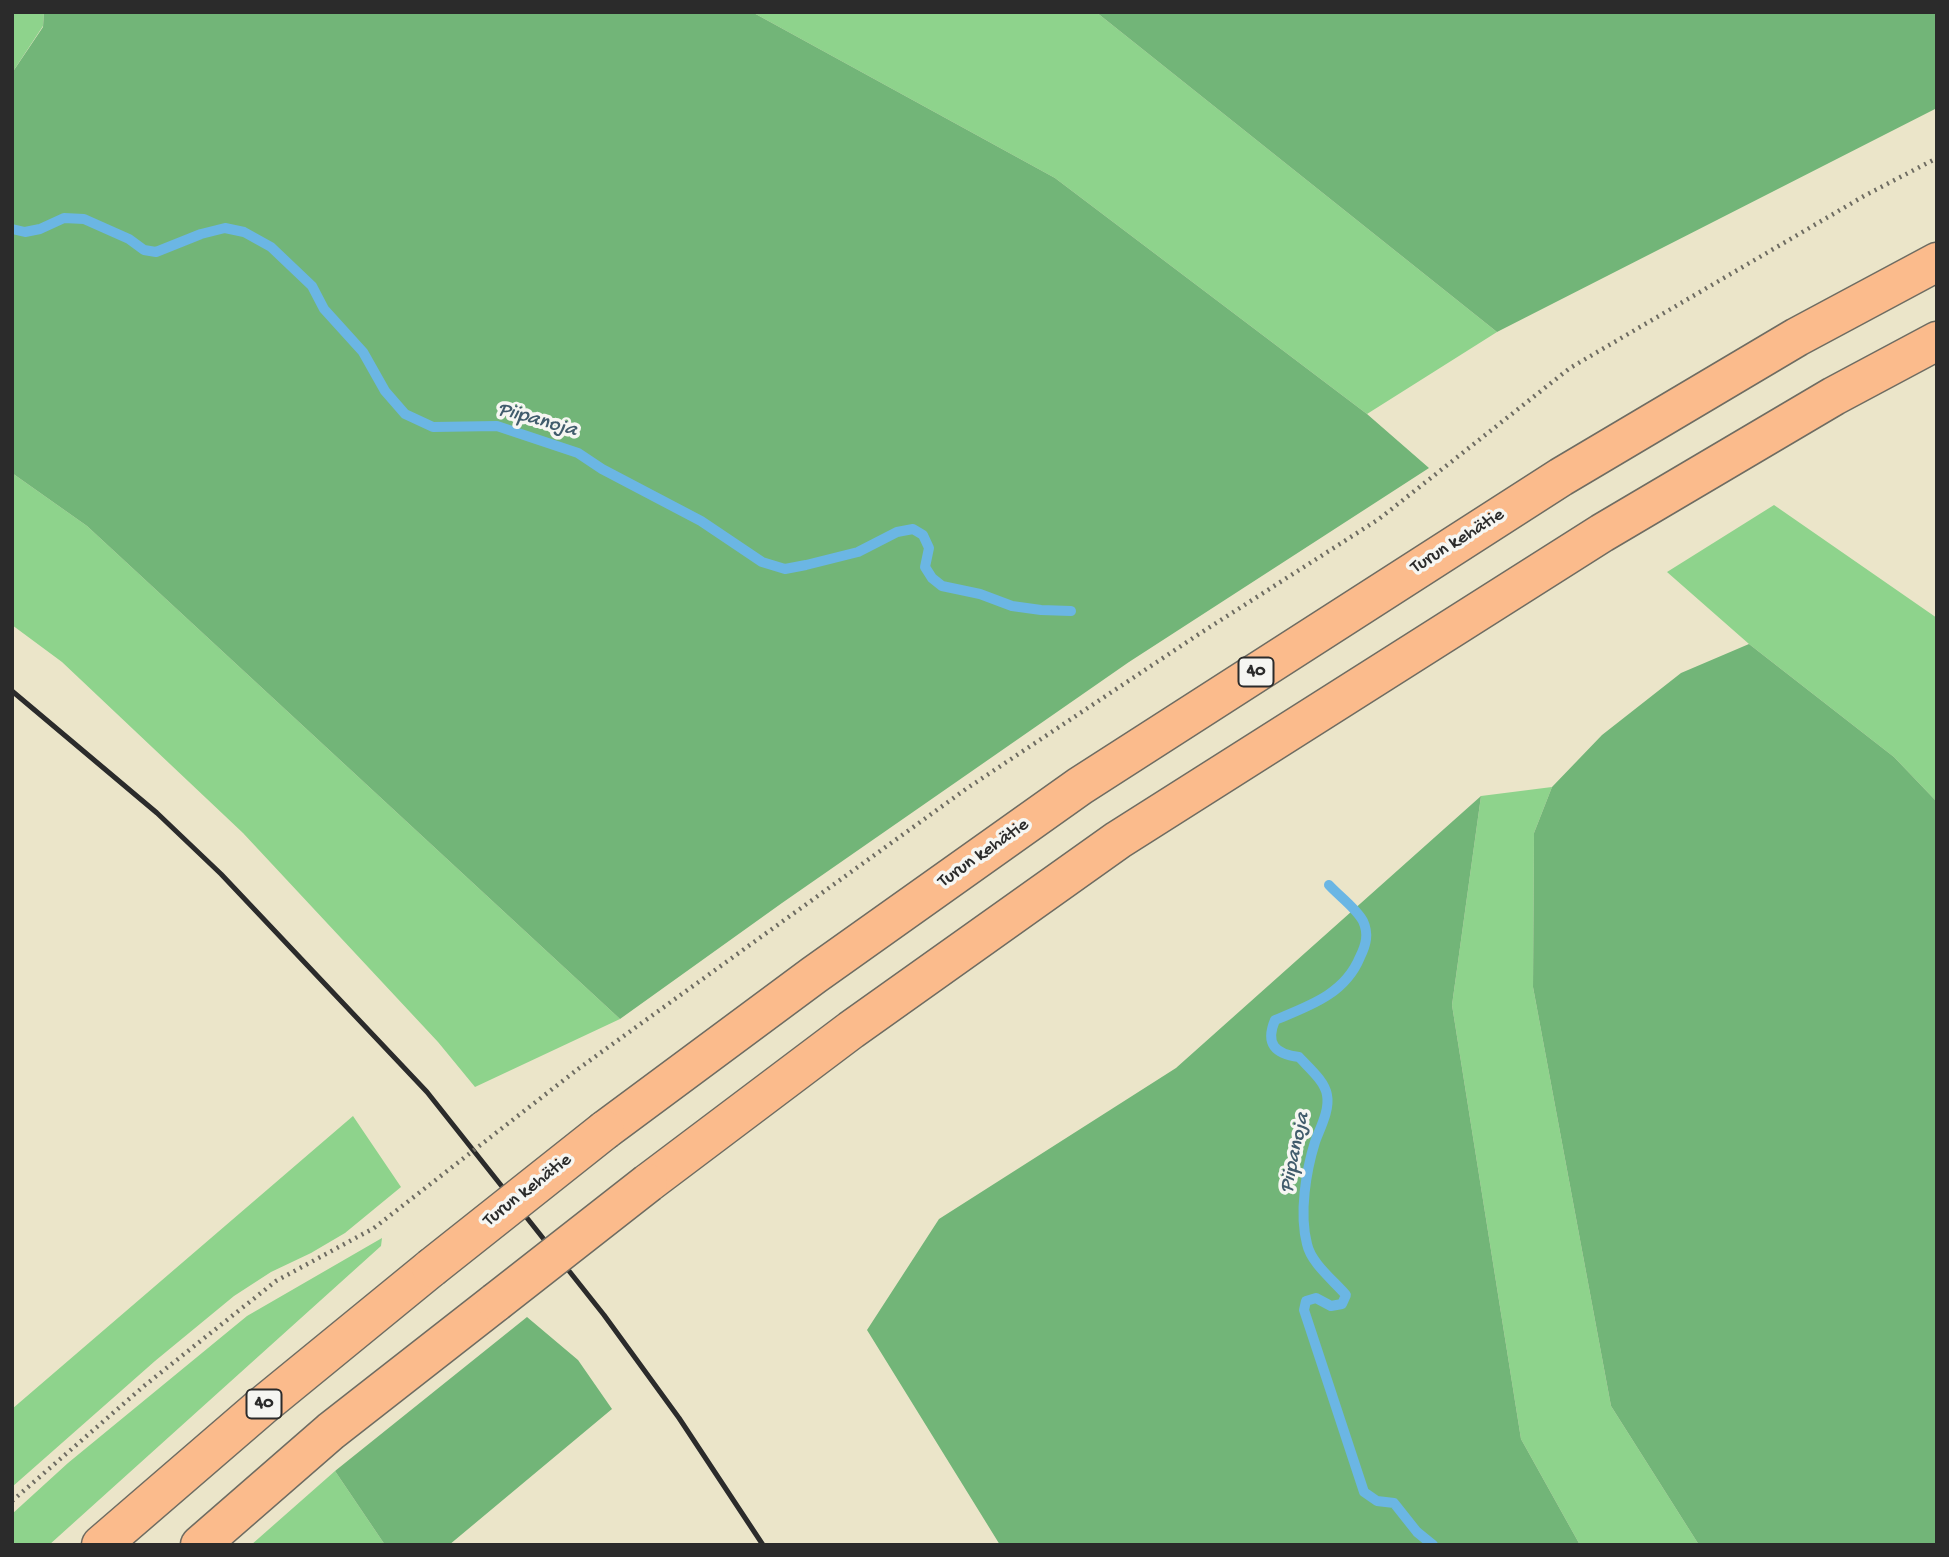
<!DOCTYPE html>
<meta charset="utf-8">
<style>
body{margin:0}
#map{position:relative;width:1949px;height:1557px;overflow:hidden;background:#ebe5c9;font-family:"Gochi Hand",sans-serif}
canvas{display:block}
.frame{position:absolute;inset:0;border:14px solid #2b2b2b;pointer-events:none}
</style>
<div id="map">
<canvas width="1949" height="1557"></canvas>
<div class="frame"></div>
</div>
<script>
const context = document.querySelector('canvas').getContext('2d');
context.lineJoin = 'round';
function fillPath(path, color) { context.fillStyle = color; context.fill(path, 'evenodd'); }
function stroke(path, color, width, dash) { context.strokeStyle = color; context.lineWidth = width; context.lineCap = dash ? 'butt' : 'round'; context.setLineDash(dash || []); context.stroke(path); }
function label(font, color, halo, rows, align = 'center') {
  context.font = font + ' "Gochi Hand",sans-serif'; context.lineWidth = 7; context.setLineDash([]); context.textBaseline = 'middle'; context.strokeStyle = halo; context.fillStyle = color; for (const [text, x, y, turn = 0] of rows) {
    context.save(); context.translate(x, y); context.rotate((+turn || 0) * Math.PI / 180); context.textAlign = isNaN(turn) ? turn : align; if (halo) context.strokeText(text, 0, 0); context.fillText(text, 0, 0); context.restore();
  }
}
const green = new Path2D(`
 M12 12H44L43 26 12 73Z
 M752 12H1096L1497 332 1367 414 1055 178Z
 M12 473 87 526 620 1019 475 1087 438 1042 243 833 62 662 12 625Z
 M1774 505 1937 618V802L1894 757 1749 644 1667 572Z
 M1552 787 1534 833 1533 987 1611 1406 1699 1545H1580L1521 1439 1452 1005 1481 796Z
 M353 1116 401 1187 345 1233 311 1253 271 1272 234 1296 155 1361 12 1487V1409Z
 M382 1238 381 1246 49 1545H12V1514L68 1463 247 1316Z
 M335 1471 385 1545H251Z`);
const forest = new Path2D(`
 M44 12H752L1055 178 1367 414 1429 468 1129 662 782 903 620 1019 87 526 12 473V73L43 27Z
 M1096 12H1937V108L1497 332Z
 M1749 644 1894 757 1937 802V1545H1699L1611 1406 1533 987 1534 833 1552 787 1602 735 1681 673Z
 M1481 796 1452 1005 1521 1439 1580 1545H1000L867 1330 939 1219 1176 1068Z
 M527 1317 578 1360 612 1409 449 1545H385L335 1471Z`);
const stream = new Path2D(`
 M12 229 25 232 40 229 64 218 84 219 129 239 144 250 156 252 201 234 225 228 244 232 271 247 312 286 324 309 363 352 385 391 405 414 433 427 497 426 578 453 602 469 701 521 762 562 785 569 806 565 858 552 897 532 913 529 923 535 929 548 925 567 932 578 942 586 980 594 1012 606 1041 610 1071 611
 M1329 885C1339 896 1356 908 1363 921 1369 934 1366 945 1360 957 1345 994 1309 1006 1275 1020 1265 1044 1275 1054 1299 1057 1308 1067 1325 1081 1327 1095 1330 1110 1320 1128 1315 1142 1306 1171 1299 1213 1307 1244 1311 1263 1333 1280 1346 1295L1342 1304 1331 1306 1316 1298 1306 1301 1304 1310 1364 1492 1377 1501 1394 1503 1417 1532 1433 1545`);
const path = new Path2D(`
 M578 1069 966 789 1199 634 1379 519 1570 368 1864 196 1937 158
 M12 1501 144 1386 276 1281 374 1228`);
const trunk = new Path2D(`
 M605 1130 814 975 1080 786 1561 477 1797 337 1937 262
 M648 1183 851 1030 1118 840 1602 533 1834 396 1937 341
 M101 1545 261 1407 431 1268
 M200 1545 331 1431 496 1302`);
const rail = new Path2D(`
 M12 691 157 813 221 874 427 1092 604 1315 679 1418 763 1545`);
const pathBridge = new Path2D(`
 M374 1228 578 1069`);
const trunkBridge = new Path2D(`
 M431 1268 605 1130
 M496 1302 648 1183`);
const shields = [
 [1256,672,35],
 [264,1404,35]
];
const shieldNames = [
 ["40",1256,672],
 ["40",264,1404]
];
const streetNames = [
 ["Turun kehätie",1458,542,-32],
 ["Turun kehätie",984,854,-35],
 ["Turun kehätie",528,1191,-38]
];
const waterNames = [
 ["Piipanoja",537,421,16],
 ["Piipanoja",1296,1153,-78]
];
fillPath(green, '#8ed38c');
fillPath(forest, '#72b578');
stroke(stream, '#6bb6e4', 10);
stroke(trunk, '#6e6c62', 41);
stroke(path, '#6e6c62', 4.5, [2, 5]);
stroke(trunk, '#fbbb8c', 38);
stroke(rail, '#2b2b2b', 5);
stroke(trunkBridge, '#6e6c62', 41, []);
stroke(pathBridge, '#6e6c62', 4.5, [2, 5]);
stroke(trunkBridge, '#fbbb8c', 38);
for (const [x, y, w] of shields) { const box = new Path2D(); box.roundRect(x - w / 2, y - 14.5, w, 29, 5); context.fillStyle = '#f6f6f2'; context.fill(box); stroke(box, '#2b2b2b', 2); }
label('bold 18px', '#2b2b2b', null, shieldNames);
label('19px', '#2b2b2b', '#f6f6f2', streetNames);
label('italic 21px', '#415c6c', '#f6f6f2', waterNames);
</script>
